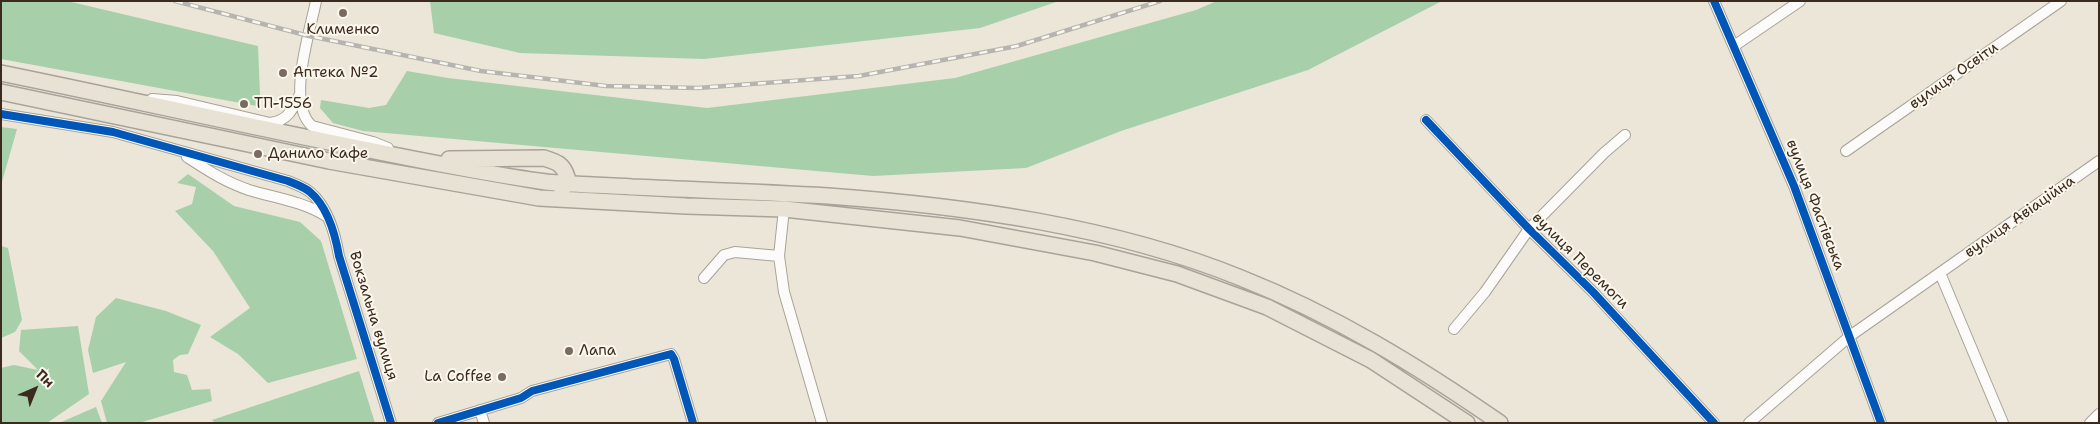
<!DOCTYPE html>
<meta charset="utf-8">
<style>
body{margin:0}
#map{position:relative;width:2100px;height:424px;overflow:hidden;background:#ebe6d8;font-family:"Shantell Sans",sans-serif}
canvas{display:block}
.frame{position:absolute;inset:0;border:2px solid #3b2a1e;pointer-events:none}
.north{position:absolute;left:10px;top:364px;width:50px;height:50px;-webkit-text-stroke:4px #fbf7ec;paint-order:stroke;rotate:44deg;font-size:14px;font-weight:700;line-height:20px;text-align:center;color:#3b2a1e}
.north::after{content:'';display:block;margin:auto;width:18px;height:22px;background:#3b2a1e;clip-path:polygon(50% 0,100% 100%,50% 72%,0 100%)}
</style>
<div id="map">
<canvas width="2100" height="424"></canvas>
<div class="frame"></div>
<div class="north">Пн</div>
</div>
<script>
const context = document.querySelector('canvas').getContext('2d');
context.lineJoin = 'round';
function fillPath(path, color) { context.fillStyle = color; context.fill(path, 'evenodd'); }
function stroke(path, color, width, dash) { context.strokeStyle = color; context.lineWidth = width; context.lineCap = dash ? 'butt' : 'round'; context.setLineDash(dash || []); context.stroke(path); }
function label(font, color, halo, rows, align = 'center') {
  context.font = font + ' "Shantell Sans",sans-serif'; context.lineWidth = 4; context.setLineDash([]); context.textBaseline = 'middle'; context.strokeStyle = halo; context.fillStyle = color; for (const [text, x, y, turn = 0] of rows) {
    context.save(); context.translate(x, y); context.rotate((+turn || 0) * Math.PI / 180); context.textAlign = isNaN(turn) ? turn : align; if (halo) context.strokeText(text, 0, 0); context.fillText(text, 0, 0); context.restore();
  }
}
const forest = new Path2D(`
 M1 1H67L258 46 260 94 257 106 1 59Z
 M430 1H1059L980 28 704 59 520 53 434 33Z
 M1217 1H1442L1308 70 1121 131 1026 168 873 176 363 131 333 123 320 108 321 100 369 108 386 105 407 71 448 78 707 108 955 78 1196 10Z
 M1 127 17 129 2 182H1Z
 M188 174 234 206 300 222 321 241 357 359 268 383 238 354 210 337 250 308 213 251 175 211 192 204 196 187 177 183Z
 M1 246 8 248 22 320 15 332 1 338Z
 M116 298 166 311 201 325 188 354 180 355 173 360 174 372 187 375 192 390 210 389 212 401 139 423H107L101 401 126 362 93 373 88 350 96 317Z
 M78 326 89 394 47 423H1V368L14 365 38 370 19 351 21 330Z
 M359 371 375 423H215L212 420Z
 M96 407 102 423H59Z`);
const minor = new Path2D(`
 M316 1C310 32 286 103 312 126L373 142 388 148
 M1714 1 1794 186 1881 423
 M1734 46 1800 1
 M152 99 177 101 270 123C288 121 293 109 300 94
 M1 114 113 132 288 181C295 184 304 187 310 192 328 207 335 233 339 256L391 423
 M1426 120 1529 229 1593 292 1714 423
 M1846 151 2061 1
 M187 157C207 170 225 182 249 190 275 198 302 201 326 216
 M784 209 779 256 784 292 822 423
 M1940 273 2003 423
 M704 278 724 255 735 252 779 256
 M1454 329 1485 292 1529 229 1604 153 1625 135
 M480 410 484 423
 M438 423 521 398 532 391 671 354 674 359 693 423
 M1749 423 1850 336 2099 161
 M2090 423 2099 414`);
const highway = new Path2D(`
 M1 73C124 98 246 126 369 150 428 162 487 174 546 182 575 185 604 185 632 187 698 190 763 192 828 196 965 206 1113 226 1241 278 1334 315 1418 366 1500 423
 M1 92 329 161 539 198 686 206 784 209 960 228 1095 253 1177 274 1267 307 1371 360 1467 423
 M449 159 544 158C557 162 563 164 567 177L562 190`);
const rail = new Path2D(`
 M175 1 309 36 481 71 606 86 698 88 859 76 1017 46 1160 1`);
const cycleway = new Path2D(`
 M1714 1 1794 186 1881 423
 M1 114 113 132 288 181C295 184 304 187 310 192 328 207 335 233 339 256L391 423
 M1426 120 1529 229 1593 292 1714 423
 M438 423 521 398 532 391 671 354 674 359 693 423`);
const markers = [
 [343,13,5,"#796c5f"],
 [283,73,5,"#796c5f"],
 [244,104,5,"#796c5f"],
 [258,154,5,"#796c5f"],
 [569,351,5,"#796c5f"],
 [502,377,5,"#796c5f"]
];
const poiNames = [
 ["Клименко",343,30,"center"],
 ["Аптека №2",293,73],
 ["ТП-1556",254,104],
 ["Данило Кафе",268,154],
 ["Лапа",579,351],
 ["La Coffee",492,377,"right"]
];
const streetNames = [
 ["вулиця Освіти",1954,76,-35],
 ["вулиця Фастівська",1815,205,69],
 ["вулиця Авіаційна",2020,217,-35],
 ["вулиця Перемоги",1580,261,45],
 ["Вокзальна вулиця",373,316,73]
];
fillPath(forest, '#a7cfaa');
stroke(minor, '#a8a399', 12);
stroke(highway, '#a8a399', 18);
stroke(minor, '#fcfbf9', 10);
stroke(highway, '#e8e2d5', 15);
stroke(rail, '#b6b4b0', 4.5);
stroke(rail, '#fbf7ec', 2.5, [8]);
stroke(cycleway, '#0057b8', 8);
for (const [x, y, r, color] of markers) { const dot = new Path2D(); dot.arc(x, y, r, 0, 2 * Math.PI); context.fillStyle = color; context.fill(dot); stroke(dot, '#fbf7ec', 2); }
label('15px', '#3b2a1e', '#fbf7ec', poiNames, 'left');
label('15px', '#3b2a1e', '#fbf7ec', streetNames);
</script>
